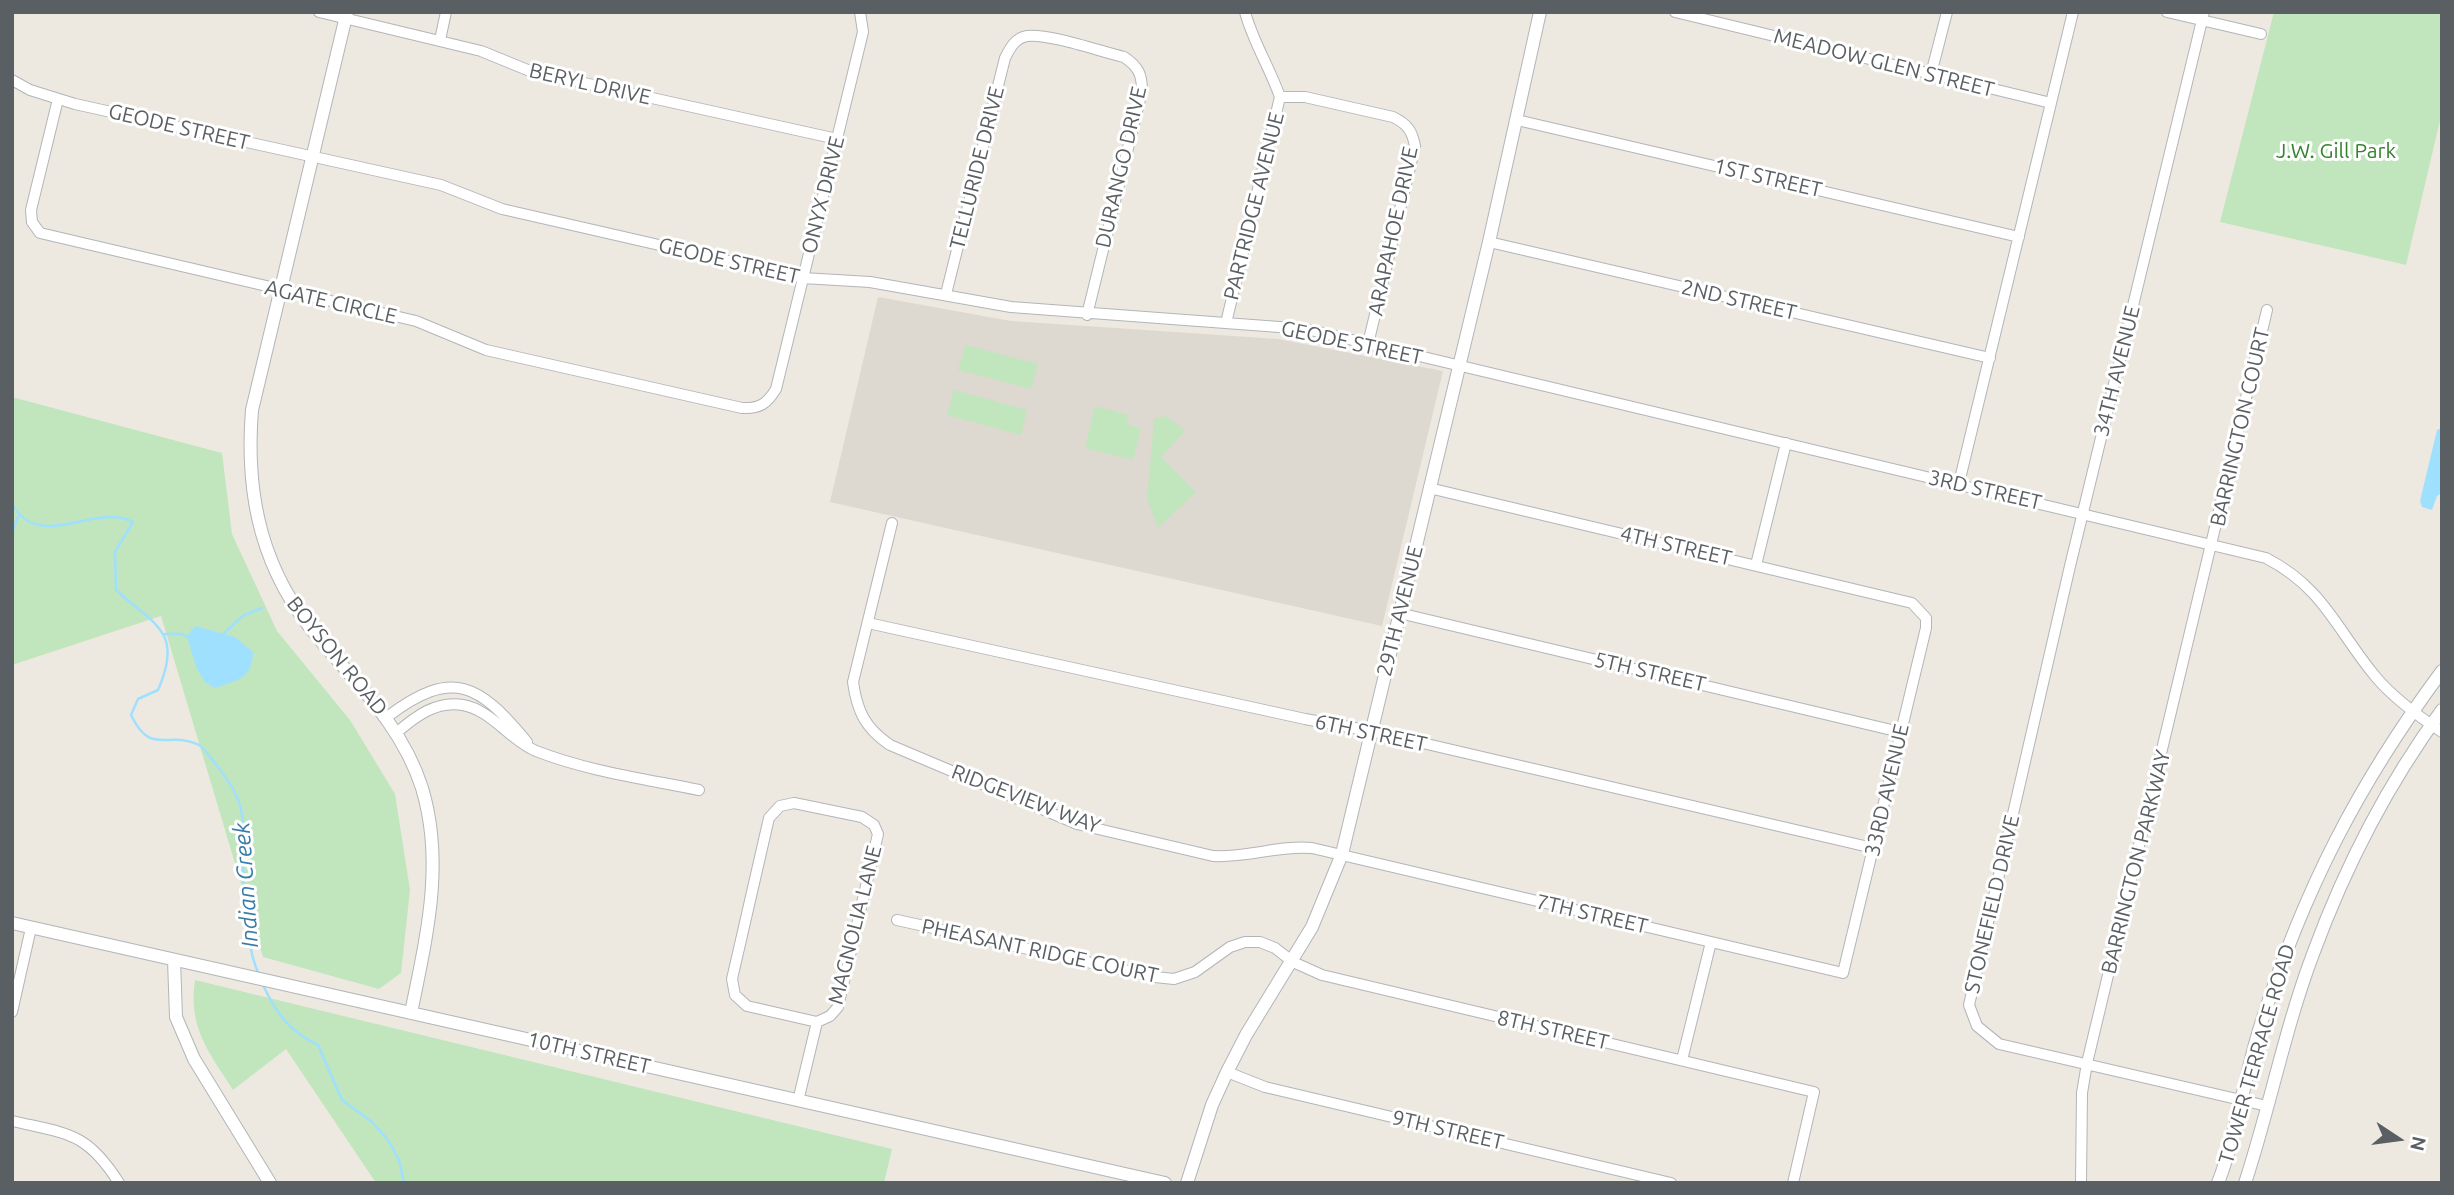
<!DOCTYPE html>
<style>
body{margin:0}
#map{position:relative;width:2454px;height:1195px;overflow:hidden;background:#ede9e1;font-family:Ubuntu,sans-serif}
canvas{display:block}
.frame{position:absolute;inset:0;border:14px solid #5a5f63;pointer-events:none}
.north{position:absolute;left:2363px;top:1104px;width:70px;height:70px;-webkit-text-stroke:5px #fff;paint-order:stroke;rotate:103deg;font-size:19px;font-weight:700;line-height:28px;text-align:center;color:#5a5f63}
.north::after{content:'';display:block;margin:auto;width:24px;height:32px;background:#5a5f63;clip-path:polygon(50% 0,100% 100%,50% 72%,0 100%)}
</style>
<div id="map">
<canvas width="2454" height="1195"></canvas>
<div class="frame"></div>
<div class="north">N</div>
</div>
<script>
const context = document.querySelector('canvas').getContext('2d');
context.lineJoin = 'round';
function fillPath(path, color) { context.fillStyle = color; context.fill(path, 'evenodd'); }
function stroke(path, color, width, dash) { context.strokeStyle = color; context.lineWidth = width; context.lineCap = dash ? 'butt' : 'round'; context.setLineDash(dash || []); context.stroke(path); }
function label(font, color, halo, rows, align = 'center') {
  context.font = font + ' Ubuntu,sans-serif'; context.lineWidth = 6; context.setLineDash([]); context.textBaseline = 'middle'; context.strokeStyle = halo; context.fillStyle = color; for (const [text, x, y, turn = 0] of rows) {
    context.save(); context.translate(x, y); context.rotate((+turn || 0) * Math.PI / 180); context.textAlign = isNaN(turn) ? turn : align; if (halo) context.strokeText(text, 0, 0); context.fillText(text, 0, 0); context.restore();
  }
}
const education = new Path2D(`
 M878 297 1011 321 1278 339 1443 371 1382 626 830 502Z`);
const green = new Path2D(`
 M2274 12H2442V112L2406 265 2220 222Z
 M965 345 1038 364 1031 389 958 370Z
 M954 390 1027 410 1021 435 947 415Z
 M12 397 222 453 232 534 277 631 350 720 395 794 410 890 401 973 379 989 263 957 161 616 12 665Z
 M1095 406 1128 415 1127 424 1141 429 1133 460 1085 448Z
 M1166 416 1185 431 1161 457 1196 492 1158 528 1147 499 1154 419Z
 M195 980 892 1149 884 1183H376L286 1049 233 1090C208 1051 188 1027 195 980Z`);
const water = new Path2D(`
 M2442 428V493L2437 496 2432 510 2422 507 2420 501 2437 430Z
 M195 626 235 637 253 652C252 679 238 680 215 688L205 682 196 667 187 636Z`);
const stream = new Path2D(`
 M12 504C40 553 93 502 133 522L115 552 116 590C154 625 184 631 158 690L138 699 131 715C151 756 165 731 197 744 204 746 231 784 235 793 247 816 243 843 243 867 244 894 247 950 258 972
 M12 533 18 517
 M165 634H182L189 638
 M222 635 244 615 262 608
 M263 985C276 1013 290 1032 318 1045L342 1100 372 1122 388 1140 399 1160 404 1183`);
const minor = new Path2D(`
 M319 12 481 51 530 71 837 139
 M1675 12 2051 103
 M2167 12 2261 34
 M2204 12 2070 566 1969 1005 1977 1026 1999 1044 2267 1106
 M440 40 446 12
 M1931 74 1947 12
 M12 80 30 90 75 104 441 185 502 209 803 278 870 282 1011 307 1306 329 2266 558C2324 588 2336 629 2375 676 2393 698 2418 716 2442 732
 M1280 97H1305L1393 117C1407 124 1412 130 1415 146L1368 344
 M58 99 31 210 32 222 40 233 416 321 486 350 742 408C759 409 767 404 776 389L863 32 860 12
 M1517 120 2019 237
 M1489 242 1990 358
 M946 294 1005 58C1010 48 1015 38 1027 36 1048 33 1102 52 1124 57 1139 67 1142 75 1142 91L1087 315
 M1226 323 1280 97C1270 68 1253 42 1245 12
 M1959 483 2073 12
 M892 523 853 682C857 711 865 728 890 745L1077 824 1213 856C1247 858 1279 845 1312 848L1843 973 1926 628V618L1912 603 1429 488
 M1756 565 1786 443
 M1399 613 1900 732
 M868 623 1305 719 1371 731 1873 848
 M387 717C453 667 479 684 527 742
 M396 733C415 717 436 700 463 705 491 710 510 740 536 751 587 771 645 779 699 790
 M897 920 1155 977 1174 979 1195 972 1230 947 1245 942H1260L1275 948 1293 962 1322 975 1814 1092 1793 1183
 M12 1012 31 928
 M1682 1060 1711 942
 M1227 1072 1265 1087 1671 1183
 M798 1101 817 1022 830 1016 838 1007 878 834 874 825 862 817 794 803 780 806 769 818 732 979 735 995 747 1006 817 1022
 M12 1121C68 1134 87 1132 119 1183
 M2081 1183 2082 1093 2087 1063 2267 310`);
const tertiary = new Path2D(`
 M347 12 252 410C245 497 262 573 321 641 360 687 403 728 422 788 445 864 426 938 411 1013
 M12 923 1165 1183
 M174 960 176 1017 194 1059 270 1183
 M1187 1183 1212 1105 1227 1072 1246 1035 1312 927 1342 854 1489 242 1540 12
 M2218 1183C2238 1131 2244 1076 2261 1024 2304 890 2358 784 2442 671
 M2245 1183C2270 1107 2285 1028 2313 954 2345 867 2387 785 2442 710`);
const streetNames = [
 ["MEADOW GLEN STREET",1884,63,14],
 ["BERYL DRIVE",590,84,13],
 ["GEODE STREET",179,127,13],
 ["DURANGO DRIVE",1121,167,-77],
 ["TELLURIDE DRIVE",977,168,-76],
 ["1ST STREET",1768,178,13],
 ["ONYX DRIVE",823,195,-76],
 ["PARTRIDGE AVENUE",1254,206,-76],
 ["ARAPAHOE DRIVE",1393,231,-78],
 ["GEODE STREET",729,261,13],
 ["2ND STREET",1739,300,13],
 ["AGATE CIRCLE",331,302,13],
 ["GEODE STREET",1352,343,12],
 ["34TH AVENUE",2117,371,-76],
 ["BARRINGTON COURT",2240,427,-77],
 ["3RD STREET",1985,490,13],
 ["4TH STREET",1676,546,13],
 ["29TH AVENUE",1400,611,-76],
 ["BOYSON ROAD",337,656,51],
 ["5TH STREET",1650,672,13],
 ["6TH STREET",1371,733,12],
 ["33RD AVENUE",1887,790,-77],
 ["RIDGEVIEW WAY",1026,799,21],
 ["BARRINGTON PARKWAY",2136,862,-76],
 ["STONEFIELD DRIVE",1992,904,-77],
 ["7TH STREET",1592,914,13],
 ["MAGNOLIA LANE",855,925,-76],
 ["PHEASANT RIDGE COURT",1040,951,12],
 ["8TH STREET",1553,1030,13],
 ["10TH STREET",589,1053,13],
 ["TOWER TERRACE ROAD",2257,1054,-74],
 ["9TH STREET",1448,1130,13]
];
const parkNames = [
 ["J.W. Gill Park",2336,151]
];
const waterNames = [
 ["Indian Creek",246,885,-94]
];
fillPath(education, '#ddd8d0');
fillPath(green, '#c1e6bd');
fillPath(water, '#a0e0ff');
stroke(stream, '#a0e0ff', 2.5);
stroke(minor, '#b2b5b9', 12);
stroke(tertiary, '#b2b5b9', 14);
stroke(minor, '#fff', 10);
stroke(tertiary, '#fff', 12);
label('21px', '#5a5f63', '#fff', streetNames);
label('21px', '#378231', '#fff', parkNames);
label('italic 23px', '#387caa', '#fff', waterNames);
</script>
